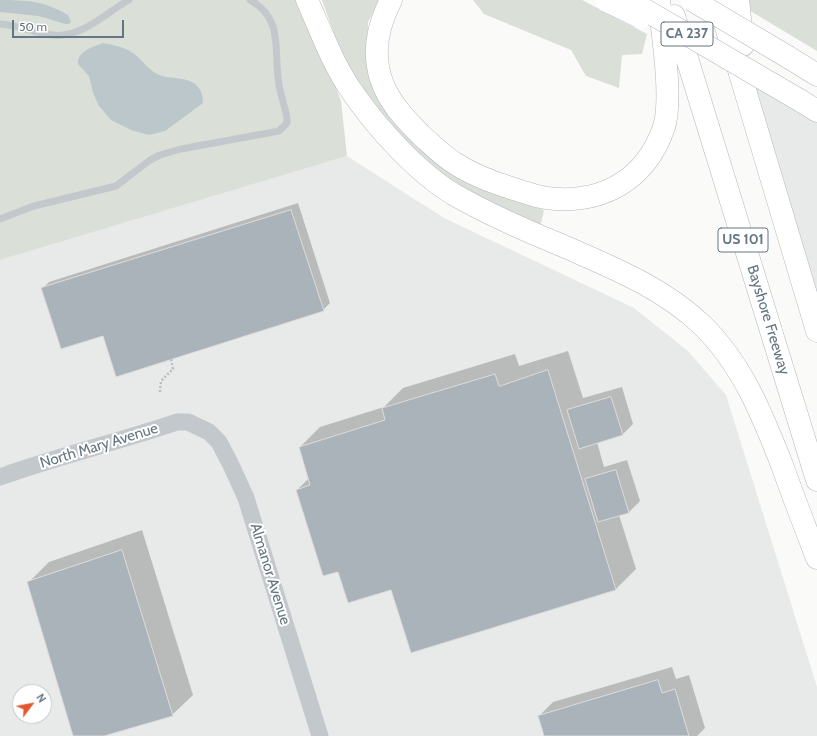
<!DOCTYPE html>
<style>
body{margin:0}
#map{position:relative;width:817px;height:736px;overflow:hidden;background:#fafaf8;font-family:Cabin,sans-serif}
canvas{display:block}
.north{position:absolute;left:12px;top:684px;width:40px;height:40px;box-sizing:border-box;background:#fff;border:1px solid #c1c8cd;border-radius:50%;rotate:58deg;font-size:11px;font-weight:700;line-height:16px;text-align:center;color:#657683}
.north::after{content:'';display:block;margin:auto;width:14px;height:18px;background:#e4572e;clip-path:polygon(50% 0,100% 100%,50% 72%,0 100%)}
.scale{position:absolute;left:12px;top:20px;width:112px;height:18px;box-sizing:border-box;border:2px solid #657683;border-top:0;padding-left:5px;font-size:12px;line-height:14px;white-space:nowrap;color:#657683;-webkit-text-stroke:3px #fff;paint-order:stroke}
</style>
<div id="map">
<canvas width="817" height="736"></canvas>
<div class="north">N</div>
<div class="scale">50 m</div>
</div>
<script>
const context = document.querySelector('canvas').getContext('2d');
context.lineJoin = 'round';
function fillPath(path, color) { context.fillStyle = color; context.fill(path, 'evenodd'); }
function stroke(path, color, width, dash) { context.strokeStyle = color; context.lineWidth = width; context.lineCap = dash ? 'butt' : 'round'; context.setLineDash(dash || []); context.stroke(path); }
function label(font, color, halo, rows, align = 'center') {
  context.font = font + ' Cabin,sans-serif'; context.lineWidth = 4; context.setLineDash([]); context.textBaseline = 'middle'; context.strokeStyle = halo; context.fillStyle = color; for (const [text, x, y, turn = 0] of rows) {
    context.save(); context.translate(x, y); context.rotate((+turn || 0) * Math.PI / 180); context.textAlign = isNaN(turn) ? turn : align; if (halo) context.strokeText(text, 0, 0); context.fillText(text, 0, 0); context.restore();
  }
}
const built = new Path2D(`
 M745 68 817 111V331Z
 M347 156 444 218 634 308 688 351 726 395 817 687V736H0V260ZM20 692H44V716H20Z`);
const green = new Path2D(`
 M0 0H297L325 58 341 101 347 156 0 260Z
 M322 0H380L368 22 369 65 375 88 490 190 544 210 540 228 456 186 384 123 359 87 339 49Z
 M473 0H582L647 34 642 54 622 55 619 88 586 76 571 50 484 14Z
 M746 0H817V51L747 9Z`);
const water = new Path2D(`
 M0 0C27 0 44 1 68 15L71 22 69 24H65L39 16 0 12Z
 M103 43C113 45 125 47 133 53 143 60 149 72 162 76 173 79 186 77 195 84 201 89 203 95 203 103L165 131 149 135 131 130 111 120 99 106 93 93 89 76 78 64C77 51 93 47 103 43Z`);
const shadow = new Path2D(`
 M298 203 330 303 323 310 103 335 42 289 49 282Z
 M568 351 583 398 622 387 633 424 623 434 597 442 604 467 627 460 640 501 629 512 619 515 636 569 616 589H392L339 570 297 490 309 478 300 447 320 427 384 407 403 388 515 354 519 366Z
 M142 530 193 695 172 715 100 736H74L29 582 49 562Z
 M672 667 676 679 689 675 705 728 697 736H545L539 716 553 702Z`);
const building = new Path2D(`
 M291 210 324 311 116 377 103 336 61 349 41 288Z
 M548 370 616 590 411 653 391 590 348 603 338 572 323 576 296 490 310 485 299 447 385 420 382 408 495 374 499 386Z
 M611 397 623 435 579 449 567 410Z
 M616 470 629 513 598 522 585 479Z
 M122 550 173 716 104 736H73L27 582Z
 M658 680 662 693 675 689 689 736H544L538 716Z`);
const path = new Path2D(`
 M160 392 161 381 173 369 171 359`);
const service = new Path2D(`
 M0 24C18 25 34 33 52 35 81 39 105 13 129 0
 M0 219 34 206 116 186 150 160 160 155 181 149 279 131 287 123V118C285 107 281 96 279 85 273 52 285 19 250 0`);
const tertiary = new Path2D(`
 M0 477C58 456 118 442 177 422H188L209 432 219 442 231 465 246 498 320 736`);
const motorway = new Path2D(`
 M307 0C321 31 333 65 353 93 377 128 417 172 453 194 488 214 524 230 561 245 611 267 662 287 702 325 742 364 762 414 782 465 793 496 805 527 817 558
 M391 0C378 25 372 51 381 79 388 101 405 119 421 135 432 145 443 156 456 164 473 175 492 182 511 188 523 192 535 196 546 198 602 205 646 180 664 127 673 98 662 32 659 0
 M718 0 817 331
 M738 0 743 45
 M674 16 817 480
 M788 57 817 75
 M801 101 817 111`);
const motorwayBridge = new Path2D(`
 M628 0 801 101
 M692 0 788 57
 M607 1 640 17`);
const shields = [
 [687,34,52],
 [743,240,50]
];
const shieldNames = [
 ["CA 237",687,34],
 ["US 101",743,240]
];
const streetNames = [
 ["Bayshore Freeway",768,320,73],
 ["North Mary Avenue",99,446,-17],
 ["Almanor Avenue",270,574,73]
];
fillPath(built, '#e8e9e9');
fillPath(green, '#dadfd7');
fillPath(water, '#bbc7cb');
fillPath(shadow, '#0003');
fillPath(building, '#aab3b9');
stroke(building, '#dcdcda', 1);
stroke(motorway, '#b4b9bd', 23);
stroke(path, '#bbbfc2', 2.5, [2, 2]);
stroke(service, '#c3c8cc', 7);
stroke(tertiary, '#c3c8cc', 17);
stroke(motorway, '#fff', 22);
stroke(motorwayBridge, '#b4b9bd', 23, []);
stroke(motorwayBridge, '#fff', 22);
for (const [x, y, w] of shields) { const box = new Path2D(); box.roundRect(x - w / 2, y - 12, w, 24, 3); context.fillStyle = '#fff'; context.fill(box); stroke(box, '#657683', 1); }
label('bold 14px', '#657683', null, shieldNames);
label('15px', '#657683', '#fff', streetNames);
</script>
